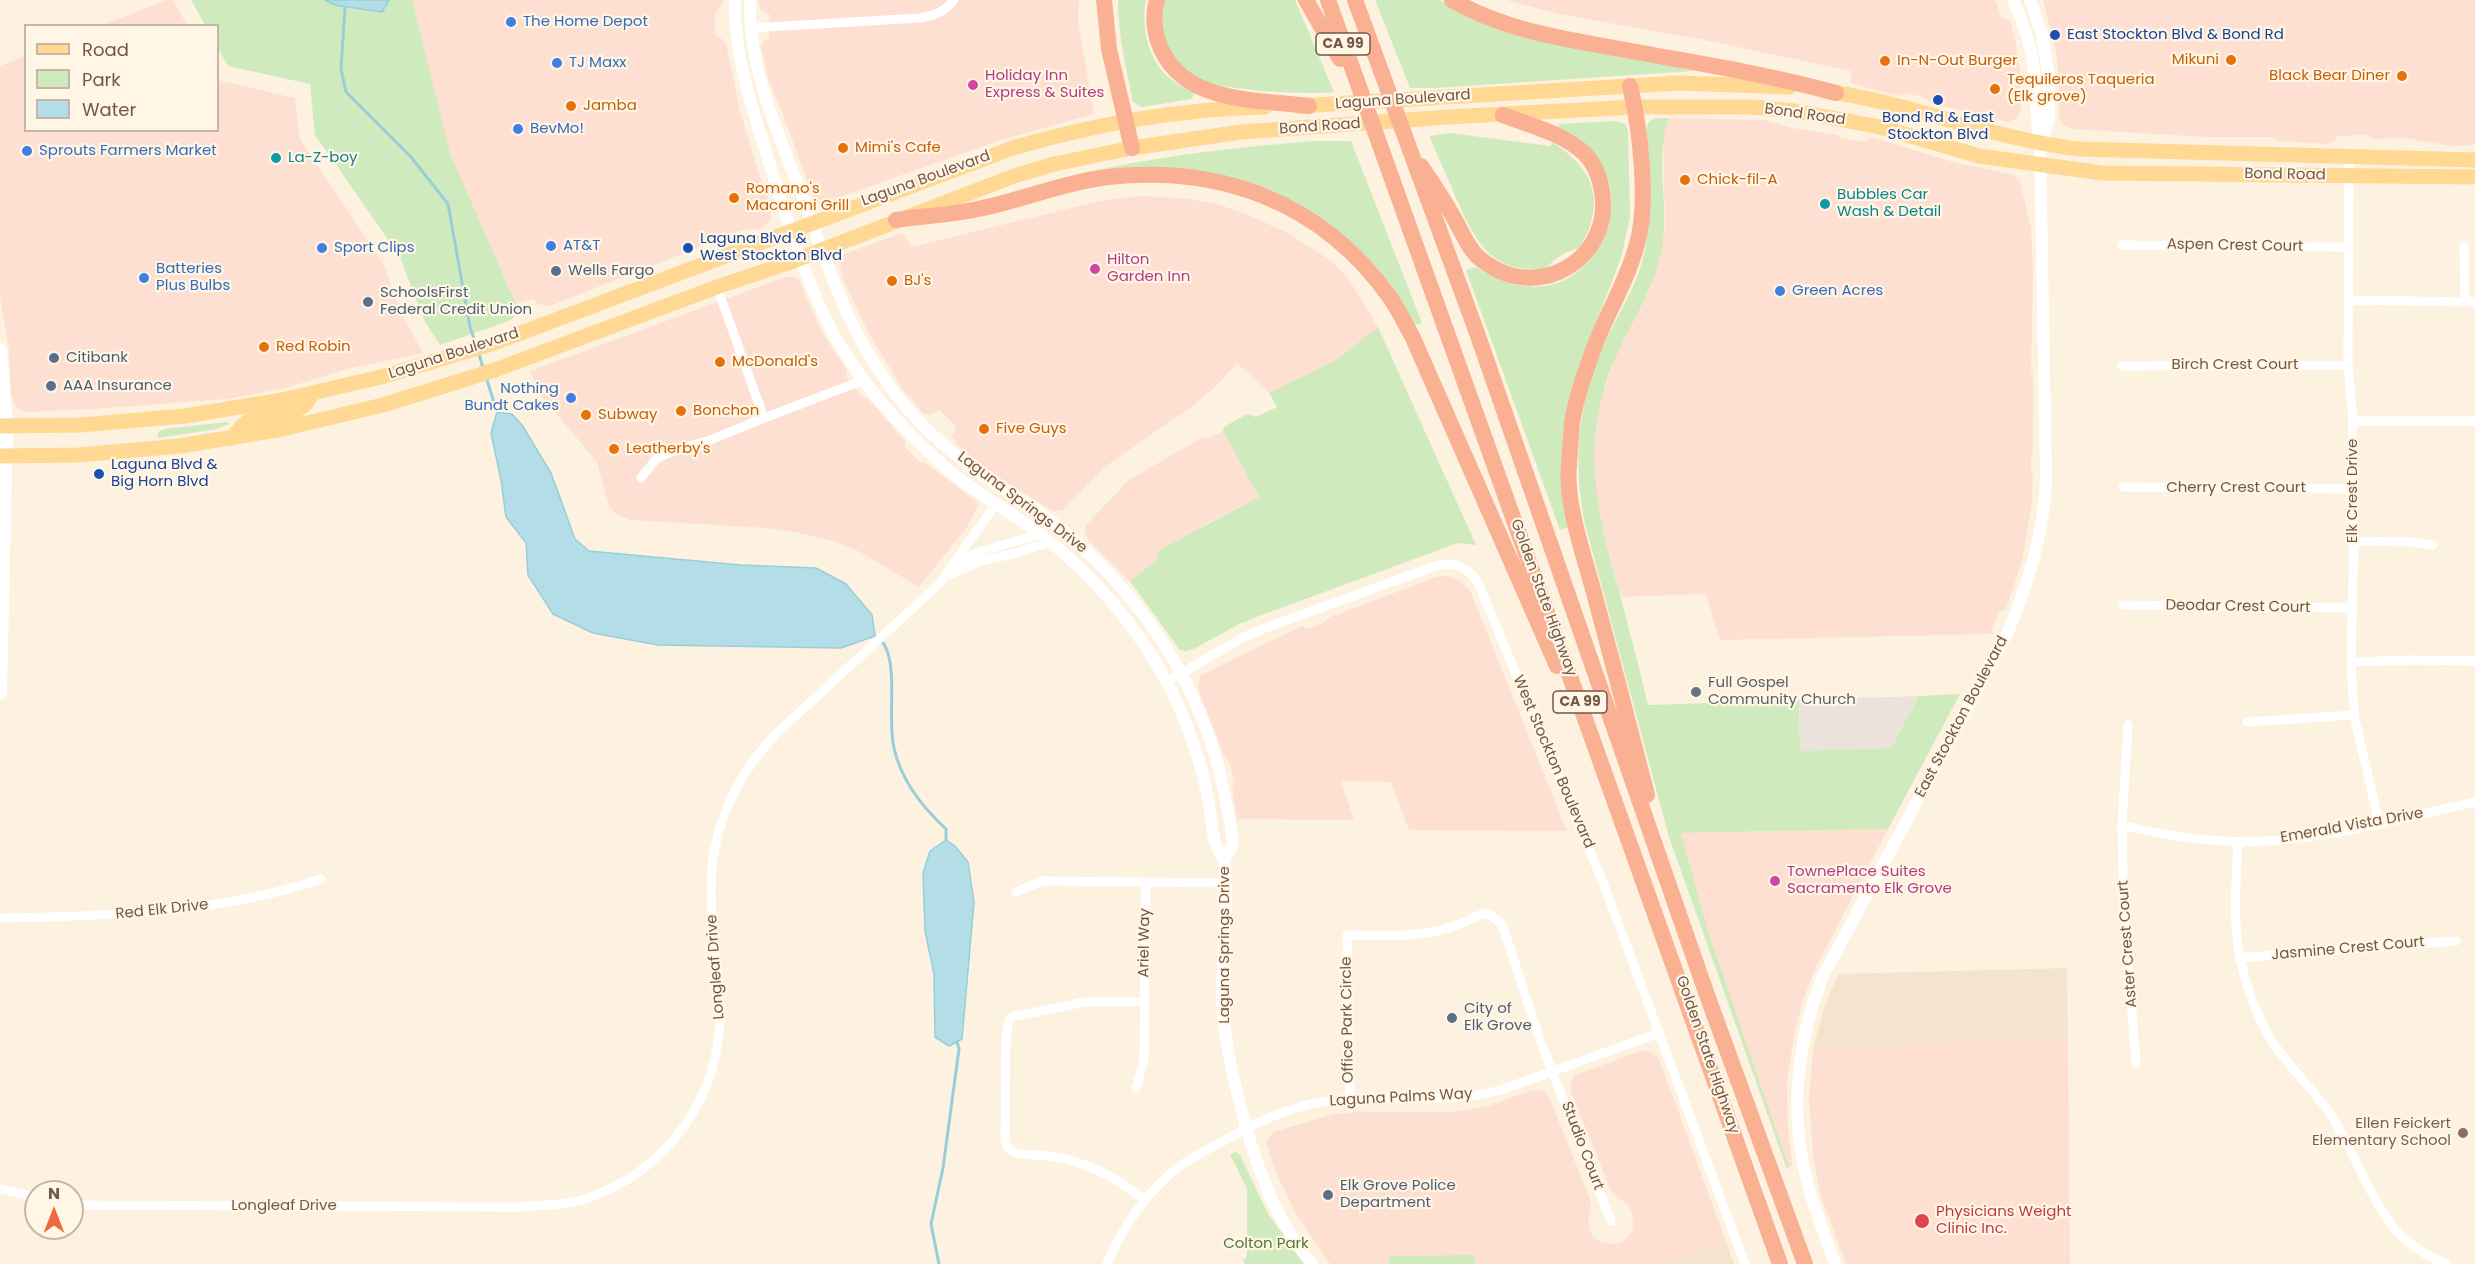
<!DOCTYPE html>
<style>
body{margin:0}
#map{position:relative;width:2475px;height:1264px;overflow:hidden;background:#fdf2df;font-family:Poppins,sans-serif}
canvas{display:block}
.legend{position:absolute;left:24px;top:24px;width:195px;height:108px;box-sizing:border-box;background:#fff6e6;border:2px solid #c7b6a6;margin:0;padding:8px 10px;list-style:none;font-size:18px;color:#745746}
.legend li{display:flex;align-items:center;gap:12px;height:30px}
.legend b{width:30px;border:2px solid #c7b6a6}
.north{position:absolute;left:24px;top:1180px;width:60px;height:60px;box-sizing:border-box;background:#fff6e6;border:2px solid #c7b6a6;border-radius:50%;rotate:0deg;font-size:16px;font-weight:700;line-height:24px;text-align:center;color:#745746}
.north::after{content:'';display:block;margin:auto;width:21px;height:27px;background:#ed693e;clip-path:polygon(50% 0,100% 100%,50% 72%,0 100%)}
</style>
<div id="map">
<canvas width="2475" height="1264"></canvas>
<ul class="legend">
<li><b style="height:8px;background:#ffd994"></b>Road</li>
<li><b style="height:16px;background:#cfebbd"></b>Park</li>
<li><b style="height:16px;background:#b3dee7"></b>Water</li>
</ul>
<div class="north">N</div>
</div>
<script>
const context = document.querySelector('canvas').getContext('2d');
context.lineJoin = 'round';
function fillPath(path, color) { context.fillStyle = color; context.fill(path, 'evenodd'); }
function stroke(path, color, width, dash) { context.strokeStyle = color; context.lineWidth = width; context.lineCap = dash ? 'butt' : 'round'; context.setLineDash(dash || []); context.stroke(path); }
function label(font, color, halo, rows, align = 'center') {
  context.font = font + ' Poppins,sans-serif'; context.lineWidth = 4.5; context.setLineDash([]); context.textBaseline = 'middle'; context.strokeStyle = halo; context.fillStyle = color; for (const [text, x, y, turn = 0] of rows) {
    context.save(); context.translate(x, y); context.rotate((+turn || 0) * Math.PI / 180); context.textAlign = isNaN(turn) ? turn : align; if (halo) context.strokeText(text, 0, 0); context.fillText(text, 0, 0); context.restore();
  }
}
const residential = new Path2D(`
 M2067 968 2068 1038 1813 1048 1824 1008 1838 974Z
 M1727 1244 1734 1264H1658Z`);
const commercial = new Path2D(`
 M167 0H173L187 25H102Z
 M412 0H724L715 14V36L722 39 726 44 740 111 758 171 771 205V218L767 225 761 228 740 231 550 306 537 304 534 299 516 304 450 153Z
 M758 0H1079L1078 20 1094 114 1001 140 823 203 812 195 785 120 769 81 761 47 763 41 769 38 770 15 761 10Z
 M1506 0H1995L2002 18 2010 21 2016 45 2020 71 2021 111 2016 119 2008 122 1930 103 1926 98 1905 93 1900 96 1850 83 1851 71 1704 40 1559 14Z
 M2043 0H2475V145L2452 146 2404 138 2372 139 2366 135 2338 136 2334 141 2327 144 2278 141 2272 137H2205L2072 129 2063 125 2059 116V77L2055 46Z
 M25 56 26 130H218V80L295 98 300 139 384 265 400 310 423 353 347 369 286 388 227 399 93 409 28 412 17 408 11 396 9 351 0 297V66Z
 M1669 118 1764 120 1793 128 1837 135 1841 138 1865 142 1871 137 1957 163 2011 174 2020 181 2031 227 2033 275 2031 371 2033 374V453L2031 456V472L2033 476 2032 503 2022 561 2006 609 2000 611 1992 629 1993 634 1720 640 1706 594 1621 597 1599 514 1593 470 1594 434 1598 409 1615 357 1649 291 1662 248 1665 225 1663 134Z
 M1139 196 1182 198 1217 204 1246 214 1288 233 1333 262 1350 281 1378 327 1336 360 1269 393 1237 363 1215 387 1191 407 1106 466 1063 510 1052 511 993 474 957 445 952 436 956 427 940 410 930 415 923 413 904 391 866 328 844 282 839 263 844 254 902 233 912 247 1100 201Z
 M785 277H795L799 281 823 334 847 370 846 376 861 396 868 399 905 441V447L920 462 926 463 977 502 978 506 967 527 919 587 860 552 837 542 794 532 766 528 630 520 617 515 609 506 597 462 538 392 530 371Z
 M1223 431 1259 497 1206 524 1130 581 1088 540 1085 533 1086 525 1129 480 1203 437 1208 439Z
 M1446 576 1461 581 1471 593 1567 831 1409 830 1391 782 1341 781 1354 820 1237 819 1232 787 1235 782 1230 764 1225 758 1197 686 1201 675 1302 626 1308 629 1325 622 1328 618 1436 577Z
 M1888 829 1817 965 1803 1000 1794 1035 1787 1084 1788 1128 1792 1166 1789 1167 1708 931 1681 833Z
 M2068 1038 2070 1264H1849L1845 1262 1820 1193 1813 1155 1809 1100 1813 1048Z
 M1641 1051 1652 1052 1659 1059 1727 1244 1658 1264H1475V1256H1389L1388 1264H1330L1295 1212 1274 1168 1267 1145V1140L1273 1132 1334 1114 1357 1112H1453L1488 1106 1533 1090H1542L1549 1097 1590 1199 1591 1208 1588 1220 1591 1233 1594 1238 1601 1242 1616 1244 1624 1241 1633 1230 1632 1213 1628 1205 1611 1191 1571 1092 1570 1083 1575 1075Z`);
const industrial = new Path2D(`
 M1919 696 1891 748 1800 751 1799 700Z`);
const green = new Path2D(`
 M191 0H412L450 153 516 304C517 313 516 316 509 321L440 345 425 322 399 255 315 135 310 84 228 66 218 48V26L205 25Z
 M1118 0H1146C1141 24 1147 54 1163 72 1172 82 1184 88 1195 93L1192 99 1142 107 1133 102C1126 68 1118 35 1118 0Z
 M1163 0H1295L1334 92C1307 95 1226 91 1202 80 1173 67 1154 31 1163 0Z
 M1375 0H1440L1467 15 1694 71 1435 88H1410Z
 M1655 118H1669C1654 157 1670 207 1662 249 1653 298 1619 338 1605 386 1583 462 1599 517 1619 591 1629 629 1639 667 1648 705L1799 700 1800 751 1891 748 1919 696 1960 694 1888 829 1681 833 1708 931 1789 1167 1787 1169 1669 837 1585 524C1573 464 1577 406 1602 349 1614 320 1634 292 1642 262 1654 218 1649 174 1646 129L1649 122Z
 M1616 121 1625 124 1628 129 1630 217 1621 258 1584 354 1571 526 1560 530 1466 270 1476 267C1497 281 1519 289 1545 286 1594 279 1626 217 1605 173 1600 163 1568 139 1558 130L1559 124Z
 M1450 133 1550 146 1552 142C1595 169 1607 204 1579 248 1568 251 1552 258 1547 269 1492 274 1477 244 1457 200 1448 178 1438 157 1429 136Z
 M1314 141H1351L1422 323 1411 326 1391 291 1254 185 1213 173 1167 168 1064 181 1063 178C1146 157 1229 148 1314 141Z
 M1378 327 1476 545 1458 543 1259 616 1237 625 1194 649 1186 651 1180 650 1130 581 1157 560 1159 550 1259 497 1223 431 1224 427 1247 414 1256 417 1277 407 1269 393 1336 360Z
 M228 422 229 424 217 429 158 438V432L164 429Z
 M1236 1152 1240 1155 1268 1214 1305 1264H1245L1243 1261 1247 1256V1189L1230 1154Z
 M1475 1255V1264H1388L1389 1256Z`);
const water = new Path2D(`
 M325 0H389L382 12 335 5Z
 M497 412 512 414 522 425 551 473 575 539 589 551 740 565 816 568 846 584 872 615 875 636 841 648 658 645 593 633 553 614 528 575 526 543 506 517 501 480 491 433Z
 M946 840 955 846 968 862 974 902 962 1039 949 1046 935 1037 934 974 925 931 923 873 930 851Z`);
const stream = new Path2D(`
 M345 7 341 69 346 92 411 157 448 204 470 327 476 345
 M479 354 483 368
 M486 377 497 412
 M875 636C878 639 883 642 885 646 898 671 887 720 894 748 901 780 922 807 946 829V840
 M939 1264 931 1224 943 1168 959 1049 957 1042`);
const minor = new Path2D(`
 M750 28 920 18C935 15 945 12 954 0
 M2349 157 2348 365 2353 421 2350 489 2354 541 2351 662 2354 715 2379 823
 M2122 245 2348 247
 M2464 247 2465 302
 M717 287 764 418 864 380
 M2349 300 2475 302
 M2122 366 2348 365
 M2353 421H2475
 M641 478 656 459 671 452 710 440 764 418
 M2123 487 2350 489
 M2354 541 2412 542 2433 545
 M957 562C984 547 1012 544 1040 534
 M948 575 981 561 1016 553 1050 542
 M2123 605 2353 608
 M2351 662 2409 660 2475 661
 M1166 682 1244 637 1268 627 1438 565C1456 562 1470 568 1479 585L1604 885 1745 1264
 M2247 722 2354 715
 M2128 725 2122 825 2124 914 2136 1063
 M2122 825C2170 837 2218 844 2268 841 2337 837 2407 817 2475 802
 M2238 842C2236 886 2231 930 2244 974 2250 996 2259 1021 2272 1041 2290 1069 2316 1091 2334 1120 2357 1158 2371 1202 2400 1235 2413 1248 2430 1257 2446 1264
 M1016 892 1042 881 1226 883
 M0 918C108 916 218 914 321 879
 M2239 958 2456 941
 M1144 1002H1085L1012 1017 1009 1021 1006 1036 1005 1140C1006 1146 1010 1151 1016 1153 1026 1156 1039 1154 1049 1156 1085 1161 1117 1177 1145 1201
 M1136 1088 1144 1060 1146 883
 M1350 1099 1347 935C1380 935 1416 938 1448 928 1462 925 1473 916 1487 913L1502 924 1541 1043 1611 1221
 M0 1189 36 1197
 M72 1205 517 1207C539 1205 563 1206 585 1199 666 1173 722 1096 720 1010 719 956 704 901 715 847 724 803 746 765 777 733L939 584 995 505
 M1107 1264C1122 1227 1148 1190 1180 1166 1195 1155 1211 1148 1227 1139 1260 1120 1296 1104 1334 1100 1390 1094 1446 1105 1501 1090L1659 1033`);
const tertiary = new Path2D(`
 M735 0C734 55 751 104 767 156 786 216 804 278 833 333 861 384 902 429 945 467 974 493 1009 510 1040 534 1093 574 1135 624 1167 682 1186 719 1200 758 1208 798 1211 812 1211 828 1215 842 1216 849 1223 854 1224 861 1227 869 1226 881 1226 890 1227 924 1222 958 1222 992 1222 1026 1229 1060 1237 1092 1252 1154 1271 1215 1312 1264
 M750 0C748 68 777 130 801 193 826 261 847 329 891 388 916 422 949 452 984 476 1001 488 1019 498 1036 510 1125 574 1190 662 1219 769 1222 784 1234 832 1232 845 1231 849 1226 855 1224 859
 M2030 0 2042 35 2049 76V119L2041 142
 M1835 1264C1825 1235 1813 1206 1806 1176 1789 1110 1798 1038 1823 976L2008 632C2028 583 2044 534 2046 480L2040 143C2035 116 2037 90 2033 63 2030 41 2022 20 2013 0`);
const secondary = new Path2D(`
 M0 350 6 426 0 693`);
const primary = new Path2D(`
 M1825 91C1911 103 1992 139 2079 149L2475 160
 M1298 106 1679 83 1789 87
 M0 426 81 425 185 416 282 400 381 377 494 343 1013 148C1095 124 1180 109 1265 107
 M232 438C237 433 242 424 249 421 272 413 301 420 312 394
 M0 456 79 455 180 446 282 429 383 405 495 370 717 287 788 263 1014 176 1054 164 1132 148 1241 132 1448 117 1635 107H1751L1795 111 1880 127 1979 156 2102 173 2475 177`);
const motorway = new Path2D(`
 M1104 0 1109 49 1132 148
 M1157 0C1153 13 1154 28 1158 41 1179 104 1254 99 1309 106
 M1306 0 1340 59
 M1328 0 1780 1264
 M1355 0 1477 333 1707 995 1805 1264
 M1452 0C1506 31 1565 39 1626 50 1696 63 1767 74 1836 93
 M1630 86C1640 127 1649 203 1637 244 1628 279 1608 311 1595 345 1586 370 1576 397 1572 423 1571 437 1570 451 1569 464 1565 504 1584 555 1594 593 1612 660 1630 728 1647 795
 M1421 166C1433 184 1445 201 1455 220 1463 234 1469 251 1483 261 1540 305 1617 256 1601 186 1599 175 1593 162 1585 154 1563 133 1531 126 1503 115
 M896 220C923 216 951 215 978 209 1019 201 1059 184 1101 178 1218 163 1322 201 1391 299 1399 311 1406 325 1413 338L1557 666`);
const markers = [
 [511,22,6,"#3f7fe0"],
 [2055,35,6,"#1a4fb4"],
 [2231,60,6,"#e8710a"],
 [1885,61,6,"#e8710a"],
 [557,63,6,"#3f7fe0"],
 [2402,76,6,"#e8710a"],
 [973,85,6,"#d1479c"],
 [1995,89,6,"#e8710a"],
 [1938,100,6,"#1a4fb4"],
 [571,106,6,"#e8710a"],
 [518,129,6,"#3f7fe0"],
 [843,148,6,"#e8710a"],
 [27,151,6,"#3f7fe0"],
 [276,158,6,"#0f9aa8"],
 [1685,180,6,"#e8710a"],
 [734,198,6,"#e8710a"],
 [1825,204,6,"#0f9aa8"],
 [551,246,6,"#3f7fe0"],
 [322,248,6,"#3f7fe0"],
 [688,248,6,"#1a4fb4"],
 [1095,269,6,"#d1479c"],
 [556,271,6,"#5c6f8a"],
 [144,278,6,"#3f7fe0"],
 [892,281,6,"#e8710a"],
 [1780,291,6,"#3f7fe0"],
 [368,302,6,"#5c6f8a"],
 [264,347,6,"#e8710a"],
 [54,358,6,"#5c6f8a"],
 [720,362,6,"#e8710a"],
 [51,386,6,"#5c6f8a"],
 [571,398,6,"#3f7fe0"],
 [681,411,6,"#e8710a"],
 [586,415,6,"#e8710a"],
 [984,429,6,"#e8710a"],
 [614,449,6,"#e8710a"],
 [99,474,6,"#1a4fb4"],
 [1696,692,6,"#6b7280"],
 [1775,881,6,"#d1479c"],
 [1452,1018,6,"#5c6f8a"],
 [2463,1133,6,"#8d6e63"],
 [1328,1195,6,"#5c6f8a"],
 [1922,1221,8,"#e0444e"]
];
const shields = [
 [1343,44,54],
 [1580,702,54]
];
const shieldNames = [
 ["CA 99",1343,44],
 ["CA 99",1580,702]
];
const shopNames = [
 ["The Home Depot",523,22],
 ["TJ Maxx",569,63],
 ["BevMo!",530,129],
 ["Sprouts Farmers Market",39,151],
 ["AT&T",563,246],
 ["Sport Clips",334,248],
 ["Batteries",156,269],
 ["Plus Bulbs",156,286],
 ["Green Acres",1792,291],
 ["Nothing",559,389,"right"],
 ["Bundt Cakes",559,406,"right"]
];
const transitNames = [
 ["East Stockton Blvd & Bond Rd",2067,35],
 ["Bond Rd & East",1938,118,"center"],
 ["Stockton Blvd",1938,135,"center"],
 ["Laguna Blvd &",700,239],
 ["West Stockton Blvd",700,256],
 ["Laguna Blvd &",111,465],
 ["Big Horn Blvd",111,482]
];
const foodNames = [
 ["Mikuni",2219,60,"right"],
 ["In-N-Out Burger",1897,61],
 ["Black Bear Diner",2390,76,"right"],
 ["Tequileros Taqueria",2007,80],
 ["(Elk grove)",2007,97],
 ["Jamba",583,106],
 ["Mimi's Cafe",855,148],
 ["Chick-fil-A",1697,180],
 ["Romano's",746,189],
 ["Macaroni Grill",746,206],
 ["BJ's",904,281],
 ["Red Robin",276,347],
 ["McDonald's",732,362],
 ["Bonchon",693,411],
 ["Subway",598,415],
 ["Five Guys",996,429],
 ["Leatherby's",626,449]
];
const hotelNames = [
 ["Holiday Inn",985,76],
 ["Express & Suites",985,93],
 ["Hilton",1107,260],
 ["Garden Inn",1107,277],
 ["TownePlace Suites",1787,872],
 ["Sacramento Elk Grove",1787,889]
];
const streetNames = [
 ["Laguna Boulevard",1403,100,-4],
 ["Bond Road",1805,115,8],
 ["Bond Road",1320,127,-4],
 ["Bond Road",2285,175,1],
 ["Laguna Boulevard",926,179,-20],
 ["Aspen Crest Court",2235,246,1],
 ["Laguna Boulevard",454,354,-18],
 ["Birch Crest Court",2235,365],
 ["Cherry Crest Court",2236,488],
 ["Elk Crest Drive",2353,491,-90],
 ["Laguna Springs Drive",1022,503,37],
 ["Golden State Highway",1543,598,70],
 ["Deodar Crest Court",2238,607,1],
 ["East Stockton Boulevard",1962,717,-62],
 ["West Stockton Boulevard",1553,762,67],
 ["Emerald Vista Drive",2352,826,-10],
 ["Red Elk Drive",162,910,-6],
 ["Ariel Way",1145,943,-89],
 ["Aster Crest Court",2128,944,-94],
 ["Laguna Springs Drive",1225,945,-90],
 ["Jasmine Crest Court",2348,949,-5],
 ["Longleaf Drive",716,967,-94],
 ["Office Park Circle",1348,1020,-91],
 ["Golden State Highway",1707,1055,71],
 ["Laguna Palms Way",1401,1098,-3],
 ["Studio Court",1582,1146,69],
 ["Longleaf Drive",284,1206]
];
const cultureNames = [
 ["La-Z-boy",288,158],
 ["Bubbles Car",1837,195],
 ["Wash & Detail",1837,212]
];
const serviceNames = [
 ["Wells Fargo",568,271],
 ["SchoolsFirst",380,293],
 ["Federal Credit Union",380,310],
 ["Citibank",66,358],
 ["AAA Insurance",63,386],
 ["City of",1464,1009],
 ["Elk Grove",1464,1026],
 ["Elk Grove Police",1340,1186],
 ["Department",1340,1203]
];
const worshipNames = [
 ["Full Gospel",1708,683],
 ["Community Church",1708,700]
];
const educationNames = [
 ["Ellen Feickert",2451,1124],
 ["Elementary School",2451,1141]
];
const healthNames = [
 ["Physicians Weight",1936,1212],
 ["Clinic Inc.",1936,1229]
];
const parkNames = [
 ["Colton Park",1266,1244]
];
fillPath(residential, '#f5e4cd');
fillPath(commercial, '#fee0d2');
fillPath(industrial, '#ebe3db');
fillPath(green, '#cfebbd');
fillPath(water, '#b3dee7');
stroke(water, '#99ced9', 1.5);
stroke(stream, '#99ced9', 3);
stroke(minor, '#fff', 9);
stroke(tertiary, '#fff', 12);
stroke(secondary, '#fff', 14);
stroke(primary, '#ffd994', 15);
stroke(motorway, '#fab093', 16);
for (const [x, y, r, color] of markers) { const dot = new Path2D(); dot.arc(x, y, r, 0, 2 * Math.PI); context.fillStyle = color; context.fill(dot); stroke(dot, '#fff6e6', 2); }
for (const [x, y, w] of shields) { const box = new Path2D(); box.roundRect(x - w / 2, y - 11, w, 22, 4.5); context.fillStyle = '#fff6e6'; context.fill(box); stroke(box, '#745746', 1.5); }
label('bold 14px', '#745746', null, shieldNames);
label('15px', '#366cbe', '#fff6e6', shopNames, 'left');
label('15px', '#164399', '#fff6e6', transitNames, 'left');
label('15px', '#c56008', '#fff6e6', foodNames, 'left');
label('15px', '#b23c85', '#fff6e6', hotelNames, 'left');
label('15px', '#745746', '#fff6e6', streetNames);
label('15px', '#0d838f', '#fff6e6', cultureNames, 'left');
label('15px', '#4e5e75', '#fff6e6', serviceNames, 'left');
label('15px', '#5b616d', '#fff6e6', worshipNames, 'left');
label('15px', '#785e54', '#fff6e6', educationNames, 'right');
label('15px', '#be3a42', '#fff6e6', healthNames, 'left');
label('15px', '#4e7a3e', '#fff6e6', parkNames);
</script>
